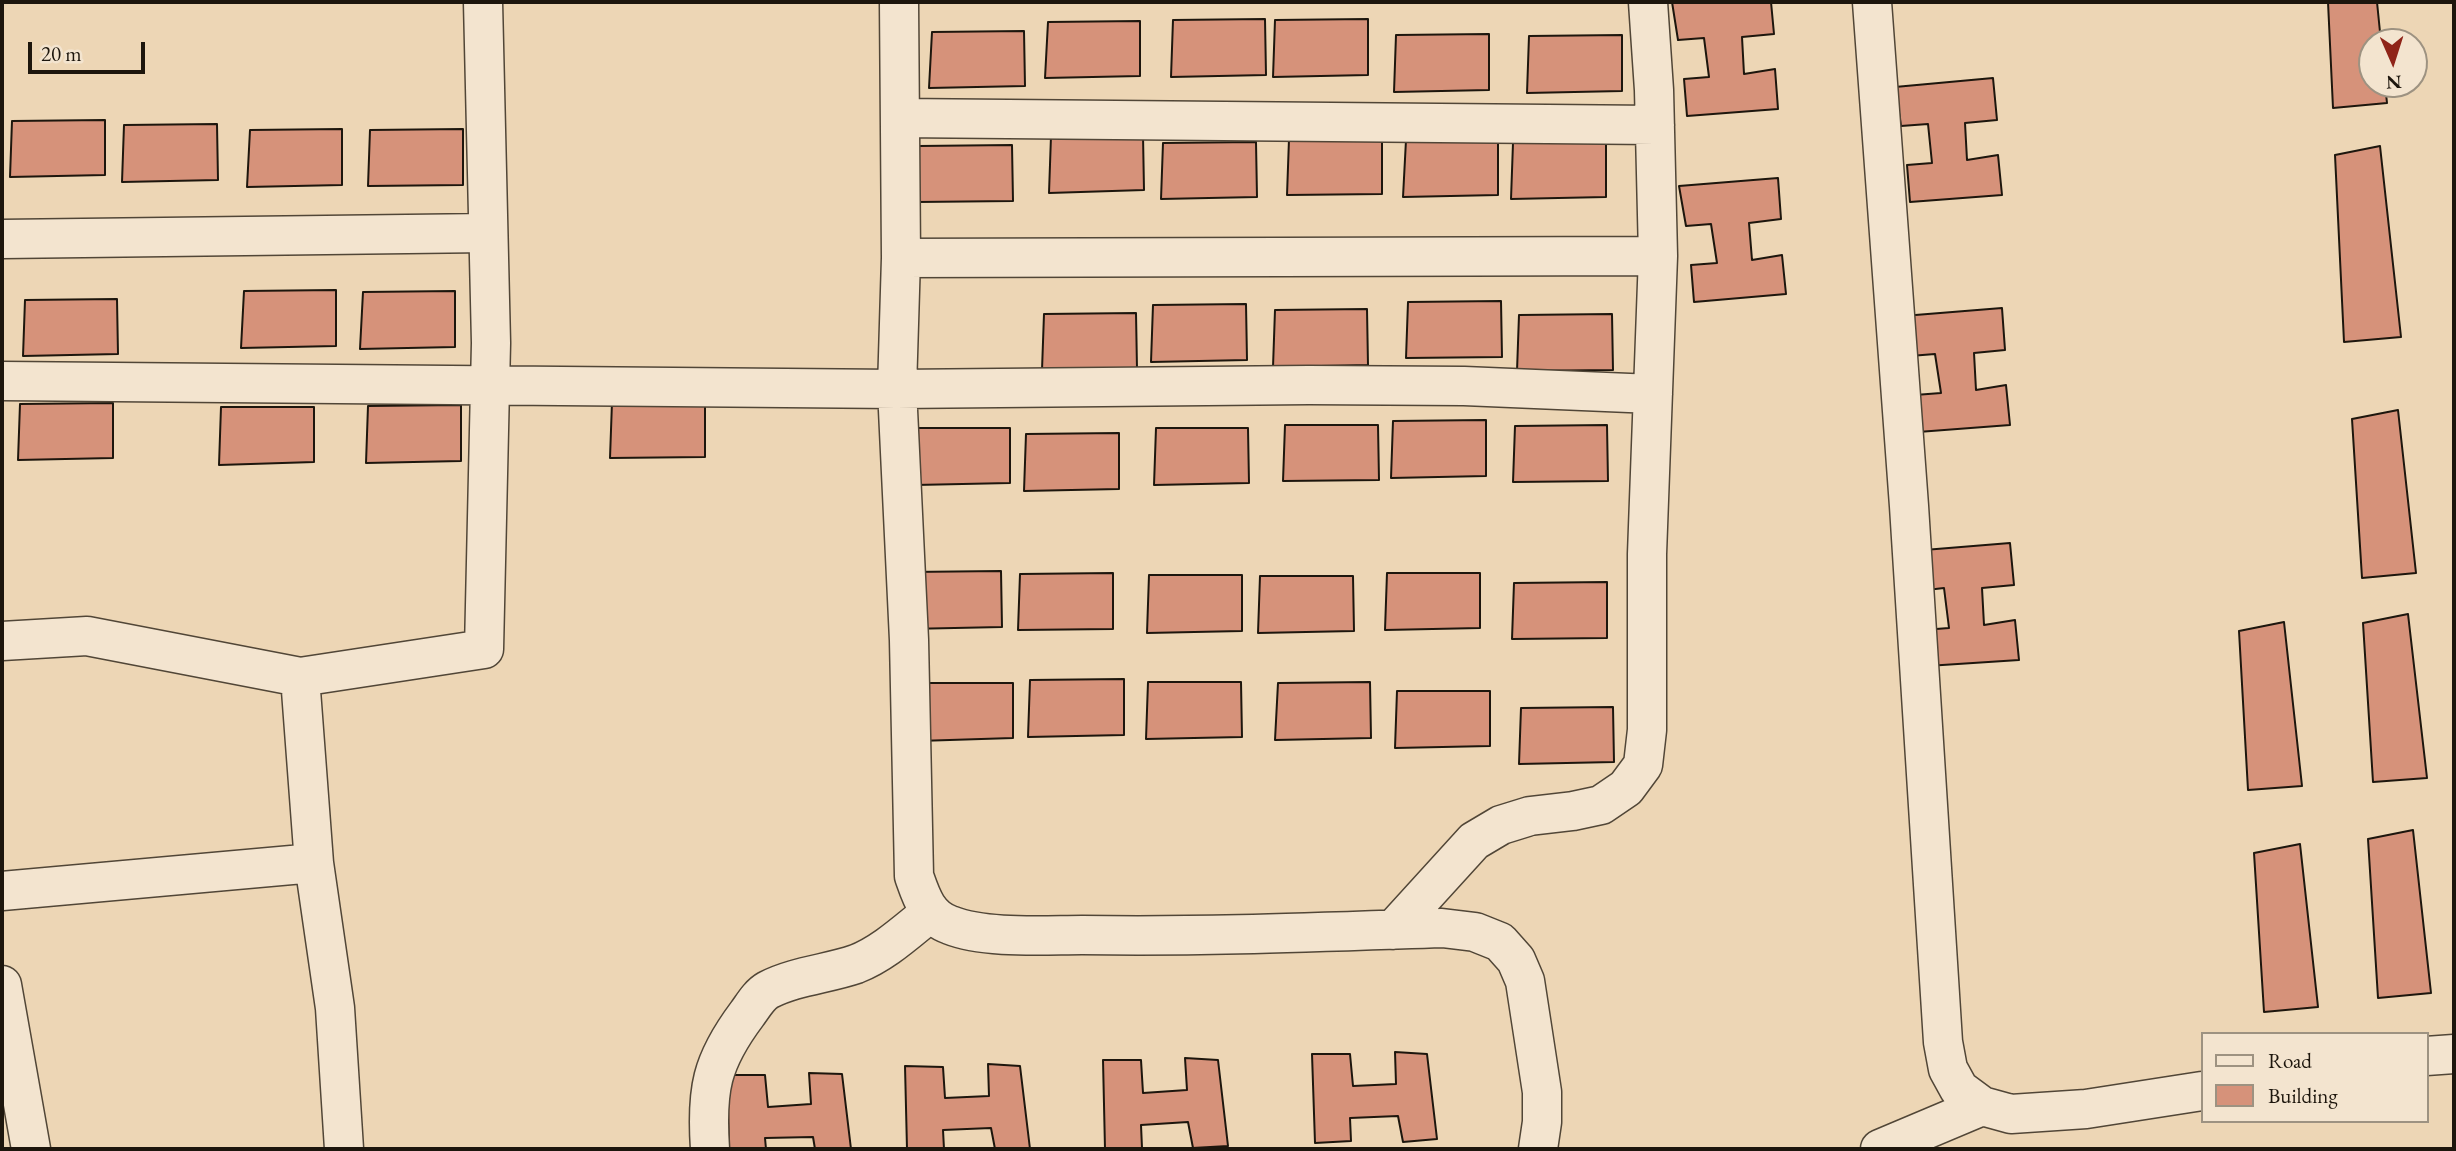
<!DOCTYPE html>
<style>
body{margin:0}
#map{position:relative;width:2456px;height:1151px;overflow:hidden;background:#edd6b5;font-family:"EB Garamond",serif}
canvas{display:block}
.frame{position:absolute;inset:0;border:4px solid #1d160d;pointer-events:none}
.legend{position:absolute;left:2201px;top:1032px;width:228px;height:91px;box-sizing:border-box;background:#f3e4cf;border:2px solid #9d9281;margin:0;padding:9px 12px;list-style:none;font-size:21px;color:#1d160d}
.legend li{display:flex;align-items:center;gap:14px;height:35px}
.legend b{width:35px;border:2px solid #9d9281}
.north{position:absolute;left:2358px;top:28px;width:70px;height:70px;box-sizing:border-box;background:#f3e4cf;border:2px solid #9d9281;border-radius:50%;rotate:177deg;font-size:19px;font-weight:700;line-height:28px;text-align:center;color:#1d160d}
.north::after{content:'';display:block;margin:auto;width:24px;height:32px;background:#8f2418;clip-path:polygon(50% 0,100% 100%,50% 72%,0 100%)}
.scale{position:absolute;left:28px;top:42px;width:117px;height:32px;box-sizing:border-box;border:4px solid #1d160d;border-top:0;padding-left:9px;font-size:21px;line-height:24px;white-space:nowrap;color:#1d160d;-webkit-text-stroke:5px #f3e4cf;paint-order:stroke}
</style>
<div id="map">
<canvas width="2456" height="1151"></canvas>
<div class="frame"></div>
<ul class="legend">
<li><b style="height:9px;background:#f3e4cf"></b>Road</li>
<li><b style="height:19px;background:#d6927a"></b>Building</li>
</ul>
<div class="north">N</div>
<div class="scale">20 m</div>
</div>
<script>
const context = document.querySelector('canvas').getContext('2d');
context.lineJoin = 'round';
function fillPath(path, color) { context.fillStyle = color; context.fill(path, 'evenodd'); }
function stroke(path, color, width, dash) { context.strokeStyle = color; context.lineWidth = width; context.lineCap = dash ? 'butt' : 'round'; context.setLineDash(dash || []); context.stroke(path); }
const building = new Path2D(`
 M1672 2H1771L1774 34 1742 37 1744 74 1775 69 1778 109 1687 116 1684 79 1709 77 1704 38 1678 40Z
 M2328 2H2377L2381 42H2372V84H2385L2387 103 2333 108Z
 M1265 19 1266 75 1171 77 1173 20Z
 M1368 19V75L1273 77 1275 20Z
 M1140 21V76L1045 78 1048 22Z
 M1024 31 1025 86 929 88 932 32Z
 M1489 34V90L1394 92 1396 35Z
 M1622 35V91L1527 93 1529 36Z
 M1993 78 1997 120 1965 123 1967 160 1998 155 2002 195 1910 202 1907 165 1932 163 1928 124 1901 126 1895 87Z
 M105 120V175L10 177 12 121Z
 M217 124 218 180 122 182 124 125Z
 M342 129V185L247 187 250 130Z
 M463 129V185L368 186 370 130Z
 M1143 135 1144 190 1049 193 1051 136Z
 M1382 138V194L1287 195 1289 139Z
 M1498 139V195L1403 197 1406 140Z
 M1256 142 1257 197 1161 199 1163 143Z
 M1606 142V197L1511 199 1513 143Z
 M1012 145 1013 201 917 202 919 146Z
 M2380 146 2401 337 2344 342 2335 155Z
 M1778 178 1781 219 1749 223 1752 260 1782 255 1786 294 1694 302 1691 265 1717 263 1711 224 1686 226 1679 186Z
 M336 290V346L241 348 244 291Z
 M455 291V347L360 349 363 292Z
 M117 299 118 354 23 356 25 300Z
 M1501 301 1502 357 1406 358 1408 302Z
 M1246 304 1247 360 1151 362 1153 305Z
 M2002 308 2005 350 1974 353 1976 390 2006 385 2010 425 1918 432 1915 395 1941 393 1935 354 1910 356 1903 316Z
 M1367 309 1368 365 1273 367 1275 310Z
 M1136 313 1137 369 1042 370 1044 314Z
 M1612 314 1613 370 1517 371 1519 315Z
 M705 401V457L610 458 612 402Z
 M113 403V458L18 460 20 404Z
 M461 405V461L366 463 368 406Z
 M221 407H314V462L219 465Z
 M2398 410 2416 573 2362 578 2352 419Z
 M1486 420V476L1391 478 1393 421Z
 M1285 425H1378L1379 480 1283 481Z
 M1607 425 1608 481 1513 482 1515 426Z
 M917 428H1010V483L915 485Z
 M1156 428H1248L1249 483 1154 485Z
 M1119 433V489L1024 491 1026 434Z
 M2010 543 2014 585 1982 588 1984 625 2015 620 2019 660 1927 666 1923 630 1949 628 1944 588 1918 591 1912 551Z
 M1001 571 1002 627 907 629 909 572Z
 M1113 573V629L1018 630 1020 574Z
 M1387 573H1480V628L1385 630Z
 M1149 575H1242V631L1147 633Z
 M1260 576H1353L1354 631 1258 633Z
 M1607 582V638L1512 639 1514 583Z
 M2408 614 2427 778 2373 782 2363 623Z
 M2284 622 2302 786 2248 790 2239 631Z
 M1124 679V735L1028 737 1030 680Z
 M1148 682H1241L1242 737 1146 739Z
 M1370 682 1371 738 1275 740 1278 683Z
 M920 683H1013V738L918 741Z
 M1397 691H1490V746L1395 748Z
 M1613 707 1614 762 1519 764 1521 708Z
 M2413 830 2431 993 2378 998 2368 839Z
 M2300 844 2318 1007 2264 1012 2254 853Z
 M1395 1052 1427 1054 1437 1139 1403 1142 1398 1116 1350 1118 1351 1141 1315 1143 1312 1054H1350L1353 1086 1396 1084Z
 M1185 1058 1218 1060 1228 1146 1193 1148 1188 1122 1141 1125 1142 1148 1105 1149 1103 1060H1141L1143 1093 1187 1090Z
 M988 1064 1020 1066 1030 1149H995L991 1128 943 1130 944 1149H907L905 1066 943 1067 945 1098 989 1096Z
 M809 1073 842 1074 851 1149H815L813 1137 765 1138 766 1149H729L727 1075H765L768 1107 811 1104Z`);
const minor = new Path2D(`
 M899 2 901 258 897 389 909 640 914 876C921 896 927 917 950 925 985 939 1044 935 1082 935 1202 937 1322 932 1442 928L1475 932 1500 942 1516 960 1525 981 1542 1092V1122L1538 1149
 M1872 2 1909 506 1943 1042 1948 1069 1959 1089 1982 1106 2011 1114 2086 1109 2202 1091
 M900 118 1655 125
 M2 239 488 233
 M901 258 1658 256
 M2 381 897 389 1309 385 1464 386 1653 394
 M2 641 87 636 300 677
 M2 891 314 863
 M1393 930 1474 841 1501 825 1530 816 1573 811 1601 805 1626 788 1643 765 1647 730V554L1658 256 1654 90 1648 2
 M2 985 31 1149
 M2426 1056 2454 1054
 M344 1149 335 1008 314 863 300 677 484 649 491 343 483 2
 M710 1149C706 1090 711 1062 747 1014 753 1006 759 995 768 990 795 976 827 974 856 964 884 953 907 931 931 912
 M1880 1149 1982 1106`);
fillPath(building, '#d6927a');
stroke(building, '#1d160d', 2);
stroke(minor, '#514637', 41);
stroke(minor, '#f3e4cf', 38);
</script>
